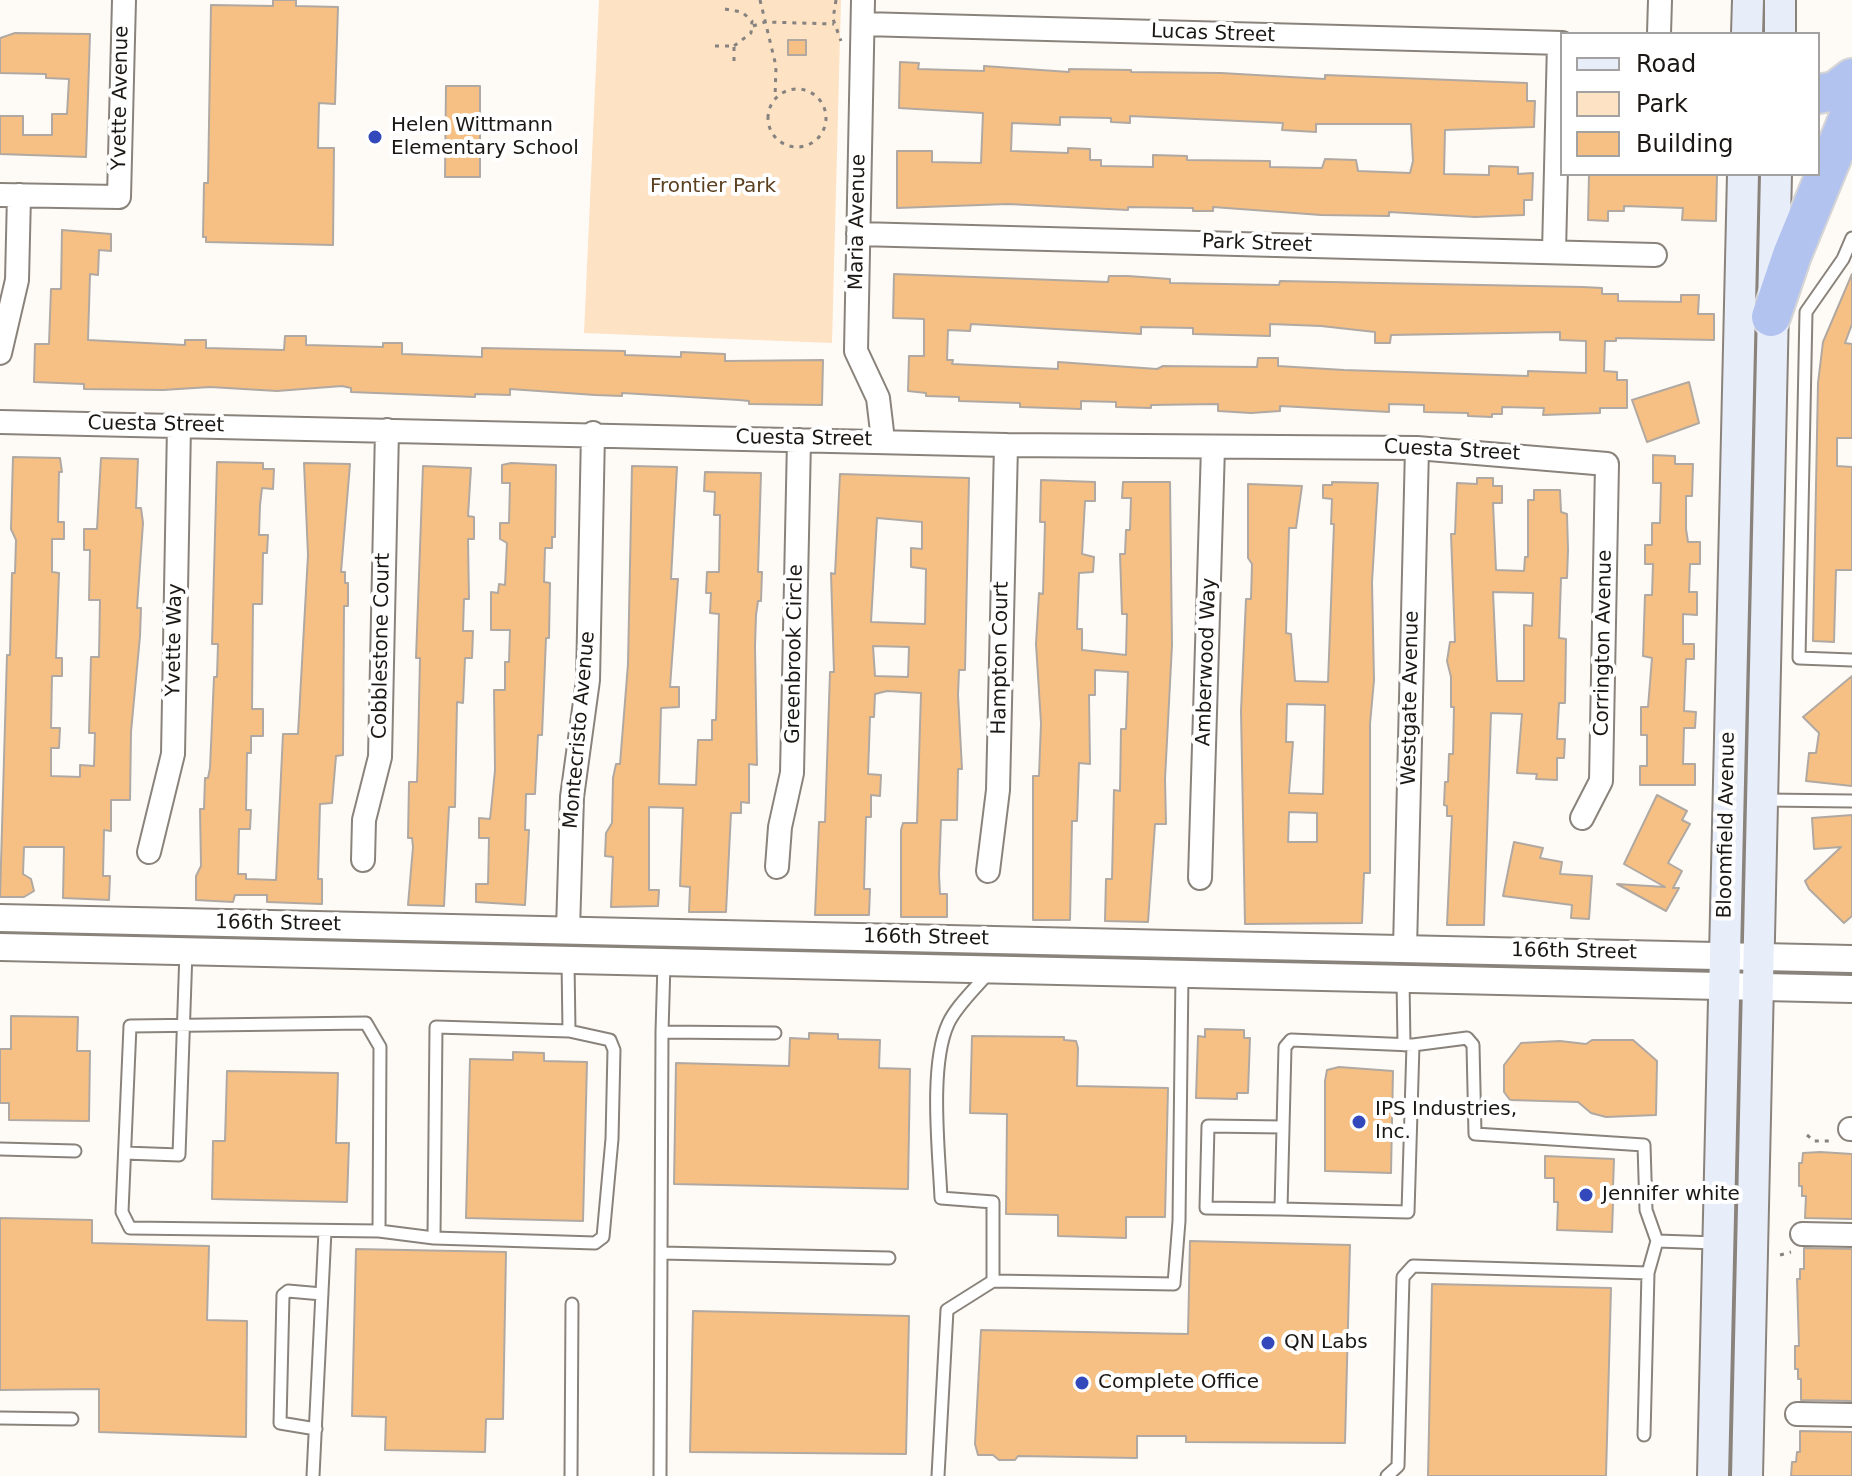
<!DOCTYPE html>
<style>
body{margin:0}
#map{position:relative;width:1852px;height:1476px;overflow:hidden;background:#fefbf7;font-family:"DejaVu Sans",sans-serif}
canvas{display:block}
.legend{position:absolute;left:1560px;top:32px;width:260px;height:144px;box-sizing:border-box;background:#fff;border:2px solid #a3a2a1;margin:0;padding:10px 14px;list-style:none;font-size:24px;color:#1a1714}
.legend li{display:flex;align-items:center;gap:16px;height:40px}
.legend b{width:40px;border:2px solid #a3a2a1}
</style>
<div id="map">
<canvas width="1852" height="1476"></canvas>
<ul class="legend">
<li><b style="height:10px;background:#e8edfa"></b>Road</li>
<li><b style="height:22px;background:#fde2c4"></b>Park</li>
<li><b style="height:22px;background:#f6c084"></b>Building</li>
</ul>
</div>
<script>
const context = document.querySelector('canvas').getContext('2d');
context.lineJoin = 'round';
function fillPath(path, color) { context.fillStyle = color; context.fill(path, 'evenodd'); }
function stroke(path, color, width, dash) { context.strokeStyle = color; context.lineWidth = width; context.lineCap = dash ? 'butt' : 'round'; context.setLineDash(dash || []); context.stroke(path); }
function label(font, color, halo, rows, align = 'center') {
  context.font = font + ' "DejaVu Sans",sans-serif'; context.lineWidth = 8; context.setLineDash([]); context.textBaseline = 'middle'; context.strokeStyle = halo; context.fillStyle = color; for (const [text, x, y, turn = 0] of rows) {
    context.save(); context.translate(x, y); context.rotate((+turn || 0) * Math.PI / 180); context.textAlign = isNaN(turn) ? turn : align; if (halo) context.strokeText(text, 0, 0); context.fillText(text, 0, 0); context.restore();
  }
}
const green = new Path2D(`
 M599 0H841L832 343 584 333Z`);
const building = new Path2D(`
 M273 0H296V6L338 7 335 104 319 103 318 148H334L333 245 206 242V237H203L204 183H208L211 5 273 6Z
 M15 33 90 34 86 157 0 154V116H23V135H52V114H67L69 79 46 78V74L0 73V38Z
 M788 40H806V55H788Z
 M900 62 919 63 918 69 984 71V66L1069 72V69L1131 70V72L1221 73 1325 79V75L1527 83V101H1535L1534 127 1445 130 1444 174 1489 175V166L1518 167V174L1533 173 1532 200H1524V215L1475 217 1389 212V216L1321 215 1213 207V211H1193V208L1128 207V210L1008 204 897 208V151H932V162L981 163 983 113 899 108ZM1130 116 1283 123 1282 130 1316 132V124H1411L1413 161 1410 173 1358 171 1356 160 1325 159 1322 168 1270 167V161L1187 160V156L1153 155V167L1101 166V160H1090V149L1068 148V153L1011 151 1012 123 1060 125V117L1111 118V122L1130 123Z
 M446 86H480V177H445Z
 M1589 174H1717L1716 221 1682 220 1683 208 1624 206V211H1608V221L1588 220Z
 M62 230 111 234V251L99 250 98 275 90 274 88 340 185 345V340H206V348L284 350 285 336H306V345L383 347V343H402V354L482 357V348L625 351V355L681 357V352L725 354V361L823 360 822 405 749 404V401L739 400 622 393V396L595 395 510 389V395L475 394V397L351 392V388L342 386 277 391 210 387 163 390 84 389V384L34 382 35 344H49L51 289H61Z
 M894 274 1108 282 1109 276H1128L1170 279V283L1279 285 1280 281 1583 287 1602 288V294H1618V301L1681 302V295H1699L1698 314H1714V340L1616 338V341H1605L1604 371 1617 372V380H1627V408H1600V413L1543 415 1544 408 1502 407V414H1492V417L1468 416V413L1424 412V405L1389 404V412L1280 406V411L1251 413 1218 411V404L1151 405V408L1116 407V402L1081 401V409L1020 407V403L959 401V397L926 396V393L908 391 909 356H924V319L893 318ZM971 324 1141 334V327L1193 328V334L1270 336V324L1321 326 1375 332V343H1390L1391 335 1560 332V340L1586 341V373L1528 371V376L1344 370 1278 366V358H1258L1257 367 1163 366 1157 369 1058 362V369L952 364 953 360H947L948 330 970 331Z
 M1852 274V324L1845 343 1852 344V438H1837V466L1852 467V570H1836L1834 642 1813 641 1818 383 1823 342Z
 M1689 382 1699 423 1647 442 1632 400Z
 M1653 455 1675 456V464H1693L1692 496H1686V529L1688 542H1700V564H1690L1689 592H1697V615L1683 614V644H1694V659H1686L1684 711 1696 712 1695 728H1684L1683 764H1695V785H1640V766H1647V735H1641V707H1648L1652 658 1643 656 1645 595H1652L1653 564H1645V545H1652V523H1660L1661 483H1653Z
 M13 457 60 458 62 472H59L58 522H64V539H52V572L59 573 56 658H62V676H52L51 728H60L59 748H51V776L80 777V765L94 766 95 733H89L91 657H99L100 600H89L90 550H84V529H97L101 458 138 459 136 508H141L143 523 137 608H141L140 636 131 732 130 800H111V831L104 830 103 876H110L109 900 63 898 64 847H24L23 874 31 879 34 891 24 897H0L7 655H10L12 573H15L16 540 11 529Z
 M217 462 263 463V469H274L273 489 262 488 260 505 259 535H268L267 553H263L262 604H253L252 709H263V736H251V753H247L246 810H251L250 829H239L238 874H246V879L276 880 283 734H298L308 555 304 463 350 464 341 572H345V583H348V606H344L343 755 336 756 332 803 320 804 318 879H322V904L267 902V895H235L233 902 196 900V876L201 866 200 809H204L205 778H208L210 768 214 677H217L218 644H212Z
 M511 463 556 465 555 537H552V548H545L544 582 550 583 549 638H546L542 735H538L535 794H526L525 830H529L525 905 476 902V884H488L489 838H479V818L490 819 491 810 495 770 494 690H505V662H509L510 630H491V592L498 593 499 584 505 585 507 543 500 539V523H509L510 483H502V465Z
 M423 466 471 468 468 516 474 517V539H468L469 599H464L463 631H473L472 658H465L463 703 457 702 455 807H449L444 906 408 905 413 847 412 838H408L409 782H417L418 749 420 658H416Z
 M632 466 677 467 671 579H678L670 687H679V707L661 708 659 784 696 785 698 740H712V720H716L719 614 710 613 711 593H706L707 572H719L720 515H714L715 492 704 491 705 472 761 473 758 572H762L761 601H758L756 615 755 646 757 765 749 764V803L741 802V813H731L726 912H689L690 887 680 886 683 808 649 807V890H659L658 906 611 907 613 857 605 856 606 833 612 823 613 778 616 764H620L628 664Z
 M840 474 969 478 965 670H959L958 695 962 769H958L957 820H941L939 874 940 894H947V917H901V830L903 823H917L921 693 887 691 875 694 874 717H870L868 774 881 775 880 796 871 795V817H866L864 889H870L869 915H815L819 822H825L830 672H834L831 573 835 574ZM877 518 922 522V549L911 548V567L926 569 925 624 871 622ZM873 646 909 647 908 677 875 676Z
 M1477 478H1493V486H1502V503H1493L1496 570 1524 571 1525 557H1528V500H1534V490H1560L1561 512 1567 514 1568 550 1567 578H1561L1559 638 1566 639 1565 703H1559L1557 739H1565L1564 758H1557V780L1536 779 1537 774 1517 773 1522 714 1491 713 1484 925H1447L1452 816H1447V806L1444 805 1445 782H1448L1449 754H1453L1454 707H1451V677L1447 661 1450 642H1455L1451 534H1455L1457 483 1477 484ZM1493 592 1533 593 1532 626 1524 625V681H1497Z
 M1041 480 1095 482V501H1085L1082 554 1094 557 1093 572 1079 573 1077 629H1082V650L1126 655 1127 614H1122L1120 554H1125L1126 530H1130L1131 498H1122L1123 482H1170L1172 645 1165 779 1166 824H1155L1148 922 1105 921 1106 879H1112L1114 790 1120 791 1121 729H1126L1128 672 1095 670V695H1089L1090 764 1079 763 1077 821H1072L1070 920H1033V776H1039L1041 723 1036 644 1039 593 1043 594 1045 522H1040Z
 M1332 482 1378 483 1372 582 1374 680 1370 724V873H1364L1362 923 1245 924 1241 711 1246 599H1251L1252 564 1248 558V484L1302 486 1296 528H1289L1286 633 1291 634 1295 681 1328 682 1334 524H1331L1332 499 1323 498V485H1332ZM1287 704 1325 705 1323 794 1289 793 1293 742H1286ZM1289 812 1317 813V842H1288Z
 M1852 676V786L1806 781 1809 753H1816L1819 733 1803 717Z
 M1657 795 1687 811 1682 820 1690 824 1668 863 1682 871 1673 888H1679L1666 911 1617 884 1665 887 1624 864Z
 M1852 815V916L1844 923 1809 889 1805 881 1841 847 1814 849 1812 818Z
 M1514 842 1543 848 1540 858 1562 862 1560 874 1592 876 1589 919 1571 918 1572 905 1503 896Z
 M11 1016 78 1017 77 1051H90L89 1121 9 1120V1103H0V1049H11Z
 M1205 1029 1244 1030V1038H1250L1248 1093H1237V1099L1196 1098 1198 1036 1205 1037Z
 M809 1033 838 1034V1039L880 1040 879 1068 910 1069 908 1189 674 1184 676 1063 789 1066 790 1038 809 1039Z
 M972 1036 1064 1037V1040L1076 1041 1078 1048 1077 1086 1168 1088 1165 1217H1126V1238L1058 1236V1215L1006 1214 1007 1114 970 1113Z
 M1592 1040H1633L1657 1061 1656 1115 1606 1117 1591 1113 1578 1102 1510 1100 1504 1092V1065L1521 1043 1560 1041 1586 1044Z
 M513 1052 544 1053V1061L587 1062 583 1221 466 1218 470 1059 513 1060Z
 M1339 1067 1393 1071 1391 1173 1325 1171V1081L1327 1070Z
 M227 1071 338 1073 336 1143H349L347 1202 212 1199 213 1141H225Z
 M1820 1152 1852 1154V1219L1805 1218 1806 1196H1802V1186H1799V1163H1802L1803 1153Z
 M1545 1156 1614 1159 1613 1187 1618 1188 1617 1203H1613L1612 1232 1557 1230 1558 1202H1554V1178H1545Z
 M0 1218 92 1220V1243L209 1246 207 1320 247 1321 246 1437 99 1432V1389L0 1390Z
 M1190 1241 1350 1245 1345 1443 1186 1442V1436H1137V1458L1018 1456 1015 1460H999L993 1455H978L975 1444 981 1330 1188 1334Z
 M1804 1248 1852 1249V1401L1801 1400V1379H1798V1369H1795V1346H1799L1797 1279H1800V1269H1804Z
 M356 1249 506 1252 503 1419H486L485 1452 385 1450 386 1417 352 1416Z
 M1432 1284 1611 1288 1606 1476H1428Z
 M693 1311 909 1316 906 1454 690 1452Z
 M1800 1431 1852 1432V1476H1791L1792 1462H1796L1797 1452H1800Z`);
const path = new Path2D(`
 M760 0 776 66 775 98
 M836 0 833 19 841 41
 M725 9 742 12 752 21 751 33 734 46
 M753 26 765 22 834 24
 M715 46H734V67
 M768 118a29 29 0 1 1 58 0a29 29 0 1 1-58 0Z
 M1807 1135 1814 1141H1833
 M1780 1255 1791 1252`);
const service = new Path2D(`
 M1852 238 1843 259 1806 312 1799 658 1852 660
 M1765 800 1852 801
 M664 963 662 1032 775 1033
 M990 971C977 987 956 1006 948 1024 929 1066 939 1152 941 1198L993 1202V1281L1174 1284 1179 1221 1182 974
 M1403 979 1404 1045
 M366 1023 380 1047 379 1231 130 1228 122 1212 130 1026Z
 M1283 1127 1208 1126 1206 1208 1281 1209 1285 1047 1291 1040 1413 1045 1467 1038 1473 1045 1475 1134 1644 1145 1646 1210 1657 1241
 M0 1149 75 1151
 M125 1153 179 1155 186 951
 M1281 1209 1408 1212 1413 1045
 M379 1231 434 1238 436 1027 569 1031 568 961
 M434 1238 595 1243 603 1237 612 1139 614 1050 610 1040 569 1031
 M661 1253 889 1258
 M0 1418 72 1419
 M316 1429 280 1423 283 1295 288 1291 322 1294
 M1644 1435 1648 1273 1657 1241 1717 1243
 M313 1476 325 1231
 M571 1476 572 1304
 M660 1476 662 1032
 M938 1476 947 1310 993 1281
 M1387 1476 1398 1466 1403 1277 1413 1266 1648 1273`);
const minor = new Path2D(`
 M863 0 856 351 878 398 883 440
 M863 24 1562 43
 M1659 34 1660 0
 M0 195 119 197 124 0
 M858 234 1655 255
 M1554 252 1559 43
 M0 353 17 280 19 195
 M0 422 1006 445 1417 448 1607 464 1601 781 1582 818
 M149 852 173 754 179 426
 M363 860 364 820 380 757 387 430
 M777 867 780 827 792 773 799 440
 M988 871 998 790 1006 445
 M1200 878 1213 447
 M568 930 572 797 588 680 593 433
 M1405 948 1417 448
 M1850 1129H1852
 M1802 1234 1852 1235
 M1797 1414 1852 1415`);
const tertiary = new Path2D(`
 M0 918 1852 959
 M0 947 1852 989`);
const secondary = new Path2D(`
 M1747 34 1748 0
 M1780 34V0
 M1713 1476 1743 174
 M1747 1476 1776 174`);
const motorway = new Path2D(`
 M1818 94 1835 91 1852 78
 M1771 317 1792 255 1852 109`);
const markers = [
 [375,137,8,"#3348ba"],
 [1359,1122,8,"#3348ba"],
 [1586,1195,8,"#3348ba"],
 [1268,1343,8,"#3348ba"],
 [1082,1383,8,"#3348ba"]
];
const streetNames = [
 ["Lucas Street",1213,34,2],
 ["Yvette Avenue",121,98,-89],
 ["Maria Avenue",858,222,-89],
 ["Park Street",1257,244,2],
 ["Cuesta Street",156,425,1],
 ["Cuesta Street",804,439,1],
 ["Cuesta Street",1452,451,3],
 ["Yvette Way",175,640,-89],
 ["Corrington Avenue",1604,643,-89],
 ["Cobblestone Court",382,646,-89],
 ["Greenbrook Circle",795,654,-89],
 ["Hampton Court",1001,658,-89],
 ["Amberwood Way",1207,662,-88],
 ["Westgate Avenue",1411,698,-89],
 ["Montecristo Avenue",580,730,-85],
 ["Bloomfield Avenue",1727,825,-89],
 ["166th Street",278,924,1],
 ["166th Street",926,938,1],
 ["166th Street",1574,952,1]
];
const poiNames = [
 ["Helen Wittmann",391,126],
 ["Elementary School",391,149],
 ["IPS Industries,",1375,1110],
 ["Inc.",1375,1133],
 ["Jennifer white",1602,1195],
 ["QN Labs",1284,1343],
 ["Complete Office",1098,1383]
];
const parkNames = [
 ["Frontier Park",713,187]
];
fillPath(green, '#fde2c4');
fillPath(building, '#f6c084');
stroke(building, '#b1a9a1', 2);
stroke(service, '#8a837b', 15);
stroke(minor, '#8a837b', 26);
stroke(tertiary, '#8a837b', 30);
stroke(secondary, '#8a837b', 34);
stroke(motorway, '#d6d5d5', 42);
stroke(path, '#85827f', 3, [4, 6]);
stroke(service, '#fff', 11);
stroke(minor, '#fff', 22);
stroke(tertiary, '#fff', 26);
stroke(secondary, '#e8edfa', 30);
stroke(motorway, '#b3c3ef', 38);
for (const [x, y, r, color] of markers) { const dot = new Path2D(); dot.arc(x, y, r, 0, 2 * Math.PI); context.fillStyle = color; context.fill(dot); stroke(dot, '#fff', 3); }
label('20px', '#1a1714', '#fff', streetNames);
label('20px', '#1a1714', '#fff', poiNames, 'left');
label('20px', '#5c401f', '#fff', parkNames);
</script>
